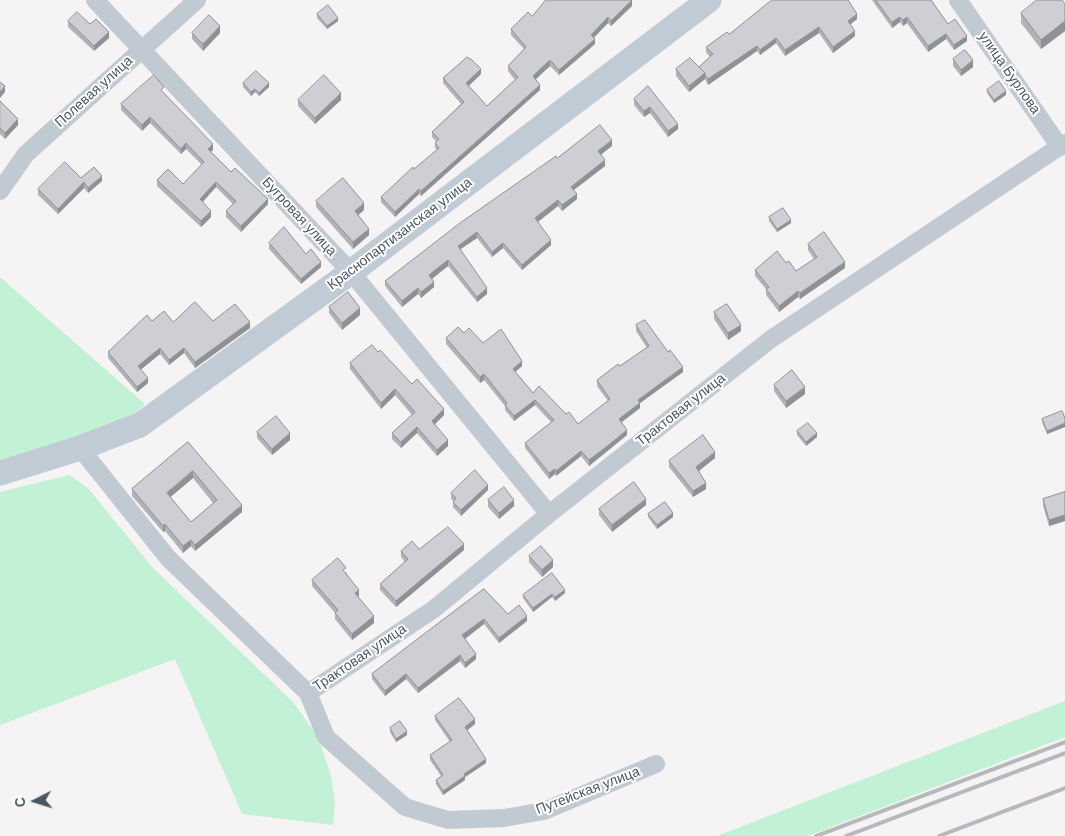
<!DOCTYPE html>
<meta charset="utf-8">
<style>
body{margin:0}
#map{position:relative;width:1065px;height:836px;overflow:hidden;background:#f5f3f3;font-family:Helvetica,sans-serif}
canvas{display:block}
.north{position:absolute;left:10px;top:776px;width:50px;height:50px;-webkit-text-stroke:4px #fff;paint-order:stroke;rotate:265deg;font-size:14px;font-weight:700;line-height:20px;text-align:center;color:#4a5661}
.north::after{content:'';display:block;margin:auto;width:18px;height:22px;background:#4a5661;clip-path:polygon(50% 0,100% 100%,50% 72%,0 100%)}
</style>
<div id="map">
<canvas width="1065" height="836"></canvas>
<div class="north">С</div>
</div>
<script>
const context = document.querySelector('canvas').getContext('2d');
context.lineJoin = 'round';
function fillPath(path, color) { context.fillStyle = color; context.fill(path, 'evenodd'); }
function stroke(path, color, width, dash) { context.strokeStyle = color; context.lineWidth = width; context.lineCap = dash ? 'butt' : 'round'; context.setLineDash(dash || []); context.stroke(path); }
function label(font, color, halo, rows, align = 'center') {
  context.font = font + ' Helvetica,sans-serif'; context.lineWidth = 4; context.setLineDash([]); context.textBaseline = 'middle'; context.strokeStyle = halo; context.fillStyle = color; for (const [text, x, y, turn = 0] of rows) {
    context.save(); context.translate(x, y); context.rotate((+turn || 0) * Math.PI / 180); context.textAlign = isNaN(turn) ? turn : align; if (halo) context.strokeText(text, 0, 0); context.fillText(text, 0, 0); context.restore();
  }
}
const green = new Path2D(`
 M0 277 145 404 126 422 0 460Z
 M69 475 88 488 152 567 293 702 318 737 331 775 335 803 333 825 242 814 175 659 0 725V492Z
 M1065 701V737L808 836H717Z`);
const street = new Path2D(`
 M95 0 351 272 549 514
 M958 0 1060 147
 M0 191 26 154 197 0
 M80 448 168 558 308 693 326 737 405 807 448 820 504 818 544 811 656 764
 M308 693 434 609 549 514 771 339 1065 143`);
const secondary = new Path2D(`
 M0 473 80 448 140 425 351 272 709 0`);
const rail = new Path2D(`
 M816 836 1065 742
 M846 836 1065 753
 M939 836 1065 788`);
const wall = new Path2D(`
 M872 0H931L948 24 967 41 954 50 946 39 928 52 907 23 903 26 900 22 892 28Z
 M1065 4V31L1041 49 1021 23V13Z
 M632 6 611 26 608 23 594 38 595 44 559 75 550 66 535 79 540 90 421 196 419 194 395 217 381 202V197L437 150 435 148V143L436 141 432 137V132L461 104 443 83V78L481 74 469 86 487 106 515 80 508 71V66L524 49 511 35V29L532 16Z
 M317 14 338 21 327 29 317 18Z
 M857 19 850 25 855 36 833 53 819 33 785 56 776 43 760 55 757 51 708 85 705 79 689 92 676 76V69L699 67 710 57 706 52V47L729 34Z
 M68 21 90 24 109 38 94 51 68 27Z
 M192 33H220L203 51 192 39Z
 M953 59 973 67 961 76 953 66Z
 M243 83 269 87 259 96 255 92 251 96 243 87Z
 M648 86 678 129 668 137 650 113 644 117 634 105V99Z
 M987 90 1006 95 994 103 987 93Z
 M164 93 213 150 211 152 231 172 268 204 241 232 226 217V211L233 204 216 187 202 202 211 217 201 227 157 186V180L183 184 202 165 186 149 181 154 150 123 142 131 121 110V104Z
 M298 100H341L315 124 298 106Z
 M0 101 18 125 5 139 0 134Z
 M612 146 600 155 605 166 574 190 577 199 562 211 558 206 538 222 551 245 522 270 503 248 492 257 477 238 460 249 487 294 477 302 448 266 432 279 434 287 421 298 418 294 402 307 385 286V281L557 158Z
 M81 178 102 181 88 193 84 188 58 214 38 195V189Z
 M316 201 364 210 358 215 369 235 353 249 316 207Z
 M769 217 791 223 777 232 769 221Z
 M269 243 321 267 301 284 269 249Z
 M808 244 845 268 800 299 798 297 779 312 766 295V289L755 276V270L786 263 796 271 814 259 808 250Z
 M329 307 360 315 342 330 329 313Z
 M714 312 741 331 728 340 714 319Z
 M152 321 173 322 213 321 250 328 195 368 184 353 169 365 160 354 141 369 148 383 137 392 108 358V352Z
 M636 325 683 372 640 403V408L622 422 627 435 605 453 589 466 581 456 556 476 555 474 549 479 525 448V443L551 422 535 405 514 421 505 410V406L484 380 480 383 446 344V338L464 333 483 343 522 366 515 372 533 393 566 414 578 424 608 401 597 386V380L647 348 636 331Z
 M378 352 412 384 444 415 435 424 448 446 437 456 417 433 401 448 392 439V433L412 415 395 395 381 409 350 369V363Z
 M774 385 805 394 786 408 774 391Z
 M1065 418V427L1047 434 1042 422V419Z
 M797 431 817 437 806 446 797 435Z
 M257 432 290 440 272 455 257 438Z
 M188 442 242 512 195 551 191 546 183 553 165 531 163 532 132 496V489ZM193 478 213 503 191 522 170 497Z
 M715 458 699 471 706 489 693 497 669 467V461Z
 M488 490 461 516 453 507V502L454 501 451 499V493Z
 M1065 492V521L1049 526 1043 506V499Z
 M488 500 514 506 499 519 488 507Z
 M646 505 612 532 599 515V509Z
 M648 514 673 517 657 529 648 517Z
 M419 549 464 550 396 607 380 590V584L405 562 401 557V551Z
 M529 556 553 567 542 577 529 562Z
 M346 572 359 596 358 597 374 623 352 640 335 619V613L312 586V580Z
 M484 589 508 614 527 621 499 643 484 624 465 639 476 659 465 668 460 661 418 693 406 679 385 696 372 679V674Z
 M565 593 555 601 552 597 533 612 523 598V595Z
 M435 716 475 724 467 730 486 763 465 777V780L443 795 436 784V780L441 776 430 760V755L450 742 435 720Z
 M390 728 407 735 396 742 390 732Z`);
const shadedWall = new Path2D(`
 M632 0V6L611 26V21Z
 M857 14V19L848 26V21Z
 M608 17V23L591 40V35Z
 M900 17V22L892 28V22Z
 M907 17V23L903 26V20Z
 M338 18V21L327 29V26Z
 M1065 21V31L1041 49V40Z
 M220 26V33L203 51V44Z
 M819 27V33L785 56V50Z
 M855 31V36L833 53V47Z
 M109 32V38L94 51V46Z
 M946 34V39L928 52V46Z
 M967 36V41L954 50V45Z
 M776 38V43L760 55V50Z
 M595 39V44L559 75V70Z
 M757 46V51L708 85V79Z
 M550 60V66L533 82V76Z
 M973 60V67L961 76V70Z
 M481 69V74L466 88V83Z
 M705 73V79L689 92V86Z
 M269 83V87L259 96V93Z
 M540 85V90L421 196V191Z
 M5 86V92L0 98V92Z
 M255 89V92L251 96V92Z
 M1006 91V95L994 103V100Z
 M341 93V100L315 124V118Z
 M650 107V113L644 117V111Z
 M150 117V123L142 131V125Z
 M18 119V125L5 139V133Z
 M678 124V129L668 137V131Z
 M612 140V146L598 157V151Z
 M186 143V149L181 154V149Z
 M213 144V150L208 154V149Z
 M605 160V166L571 192V187Z
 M102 176V181L88 193V188Z
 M84 182V188L58 214V209Z
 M216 182V187L200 205V199Z
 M419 189V194L395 217V212Z
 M577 194V199L562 211V205Z
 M268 199V204L241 232V226Z
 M558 200V206L535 224V218Z
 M364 203V210L355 218V211Z
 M211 211V217L201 227V221Z
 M791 220V223L777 232V229Z
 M369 229V235L353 249V242Z
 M477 232V238L458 251V246Z
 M551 240V245L522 270V265Z
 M503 243V248L492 257V252Z
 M448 260V266L429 281V275Z
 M321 262V267L301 284V279Z
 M845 262V268L800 299V293Z
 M434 282V287L421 298V292Z
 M418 288V294L402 307V301Z
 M487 288V294L477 302V297Z
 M798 291V297L779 312V306Z
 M360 308V315L342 330V323Z
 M250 322V328L195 368V362Z
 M741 325V331L728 340V333Z
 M160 348V354L138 372V366Z
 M184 348V353L169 365V360Z
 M522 361V366L513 374V369Z
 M683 367V372L640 403V408L619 424V419L638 400Z
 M484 374V380L480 383V377Z
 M148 378V383L137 392V387Z
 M805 387V394L786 408V401Z
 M395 389V395L381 409V403Z
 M535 400V405L514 421V416Z
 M444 409V415L432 427V421Z
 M1065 423V427L1047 434V431Z
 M417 427V433L401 448V442Z
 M627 430V435L589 466V460Z
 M290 433V440L272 455V449Z
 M817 433V437L806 446V442Z
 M448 440V446L437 456V450Z
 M581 451V456L556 476V471Z
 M715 452V458L696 473V467Z
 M555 469V474L549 479V473Z
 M193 471V478L167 500V493Z
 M706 483V489L693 497V491Z
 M488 485V490L461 516V510Z
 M646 499V505L612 532V525Z
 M514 500V506L499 519V513Z
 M242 505V512L195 551V545Z
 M673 513V517L657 529V525Z
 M1065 515V521L1049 526V520Z
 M165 524V531L163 532V526Z
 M191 540V546L183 553V546Z
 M464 544V550L396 607V601Z
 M553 560V567L542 577V570Z
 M359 590V596L355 599V593Z
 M565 590V593L555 601V597Z
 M552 594V597L533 612V608Z
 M374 616V623L352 640V634Z
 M527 616V621L499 643V638Z
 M484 619V624L462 641V635Z
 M476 654V659L465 668V663Z
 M460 655V661L418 693V688Z
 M406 674V679L385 696V691Z
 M475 719V724L465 732V727Z
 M407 731V735L396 742V739Z
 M486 759V763L465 777V780L443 795V791L464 774Z`);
const building = new Path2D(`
 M546 0H632L611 21 608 17 591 35 595 39 559 70 550 60 533 76 540 85 421 191 419 189 395 212 381 197 413 167 414 169 439 148 435 143 439 139 432 132 464 102 443 78 467 57 472 60 481 69 466 83 487 106 518 77 508 66 526 47 511 29 528 12 532 16Z
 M772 0H848L857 14 848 21 855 31 833 47 819 27 785 50 776 38 760 50 757 46 708 79 704 73H705L699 67 713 54 706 47 727 32 729 34Z
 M876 0H931L948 24 955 19 967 36 954 45 946 34 928 46 907 17 903 20 900 17 892 22Z
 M1037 0H1062L1065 4V21L1041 40 1021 13Z
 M328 5 338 18 327 26 317 14Z
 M77 12 90 24 96 19 109 32 94 46 68 21Z
 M209 15 220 26 203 44 192 33Z
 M965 50 973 60 961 70 953 59Z
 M690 58 705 73 689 86 676 69Z
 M256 71 269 83 259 93 255 89 251 92 243 83Z
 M154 75 164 87 161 90 213 144 208 149 231 172 235 168 268 199 241 226 226 211 236 201 216 182 200 199 211 211 201 221 157 180 168 169 183 184 204 162 186 143 181 149 150 117 142 125 121 104Z
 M324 75 341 93 315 118 298 100Z
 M999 81 1006 91 994 100 987 90Z
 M0 82 5 86 0 92Z
 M648 86 678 124 668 131 650 107 644 111 634 99Z
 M0 101 18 119 5 133 0 128Z
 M600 125 612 140 598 151 605 160 571 187 577 194 562 205 558 200 535 218 551 240 522 265 503 243 492 252 477 232 458 246 487 288 477 297 448 260 429 275 434 282 421 292 418 288 402 301 385 281 460 223 556 156 557 158Z
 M65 162 81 178 94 167 102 176 88 188 84 182 58 209 38 189Z
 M343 178 364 203 355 211 369 229 353 242 316 201Z
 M783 208 791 220 777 229 769 217Z
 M284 227 306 254 311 249 321 262 301 279 269 243Z
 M824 232 845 262 800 293 798 291 779 306 766 289 769 287 755 270 777 251 786 263 789 261 796 271 817 257 808 244Z
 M348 292 360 308 342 323 329 307Z
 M195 302 213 321 235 304 250 322 195 362 184 348 169 360 160 348 138 366 148 378 137 387 108 352 147 315 152 321 164 311 173 322Z
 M727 304 741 325 728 333 714 312Z
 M645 320 668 352 670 350 683 367 638 400 640 403 619 419 627 430 605 448 589 460 581 451 556 471 555 469 549 473 525 443 554 420 535 400 514 416 505 405 507 403 484 374 480 377 446 338 458 327 464 333 469 328 483 343 501 329 522 361 513 369 533 393 539 386 566 414 569 412 578 424 610 399 597 380 618 364 620 366 649 346 636 325Z
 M372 345 378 352 380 350 412 384 417 379 444 409 432 421 448 440 437 450 417 427 401 442 392 433 415 412 395 389 381 403 350 363Z
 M792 370 805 387 786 401 774 385Z
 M1062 411 1065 418V423L1047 431 1042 419Z
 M276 416 290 433 272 449 257 432Z
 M808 423 817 433 806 442 797 431Z
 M703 435 715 452 696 467 706 483 693 491 669 461Z
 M188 442 242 505 195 545 191 540 183 546 165 524 163 526 132 489ZM193 471 217 500 191 522 167 493Z
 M475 470 488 485 461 510 453 502 456 498 451 493Z
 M634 482 646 499 612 525 599 509Z
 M504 487 514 500 499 513 488 500Z
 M1065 492V515L1049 520 1043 499Z
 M665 502 673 513 657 525 648 514Z
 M448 527 464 544 396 601 380 584 408 559 401 551 412 541 419 549Z
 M541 546 553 560 542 570 529 556Z
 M338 558 346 568 343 570 359 590 355 593 374 616 352 634 335 613 338 610 312 580Z
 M552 573 565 590 555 597 552 594 533 608 523 595Z
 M484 589 508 614 519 605 527 616 499 638 484 619 462 635 476 654 465 663 460 655 418 688 406 674 385 691 372 674Z
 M459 698 475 719 465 727 486 759 464 774 465 776 443 791 436 780 443 775 430 755 452 740 435 716Z
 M400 721 407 731 396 739 390 728Z`);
const streetNames = [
 ["улица Бурлова",1009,73,55],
 ["Полевая улица",94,92,-42],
 ["Бугровая улица",299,217,47],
 ["Краснопартизанская улица",400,234,-37],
 ["Трактовая улица",681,410,-38],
 ["Трактовая улица",360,658,-34],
 ["Путейская улица",588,791,-21]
];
fillPath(green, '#c3f1d5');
stroke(street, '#c1cad2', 18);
stroke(secondary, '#c1cbd6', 25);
stroke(rail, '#b5b8bd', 4);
fillPath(wall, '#b0b2b7');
fillPath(shadedWall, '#909195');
fillPath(building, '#cdcfd5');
stroke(building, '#909195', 1);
label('14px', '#4a5661', '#fff', streetNames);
</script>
